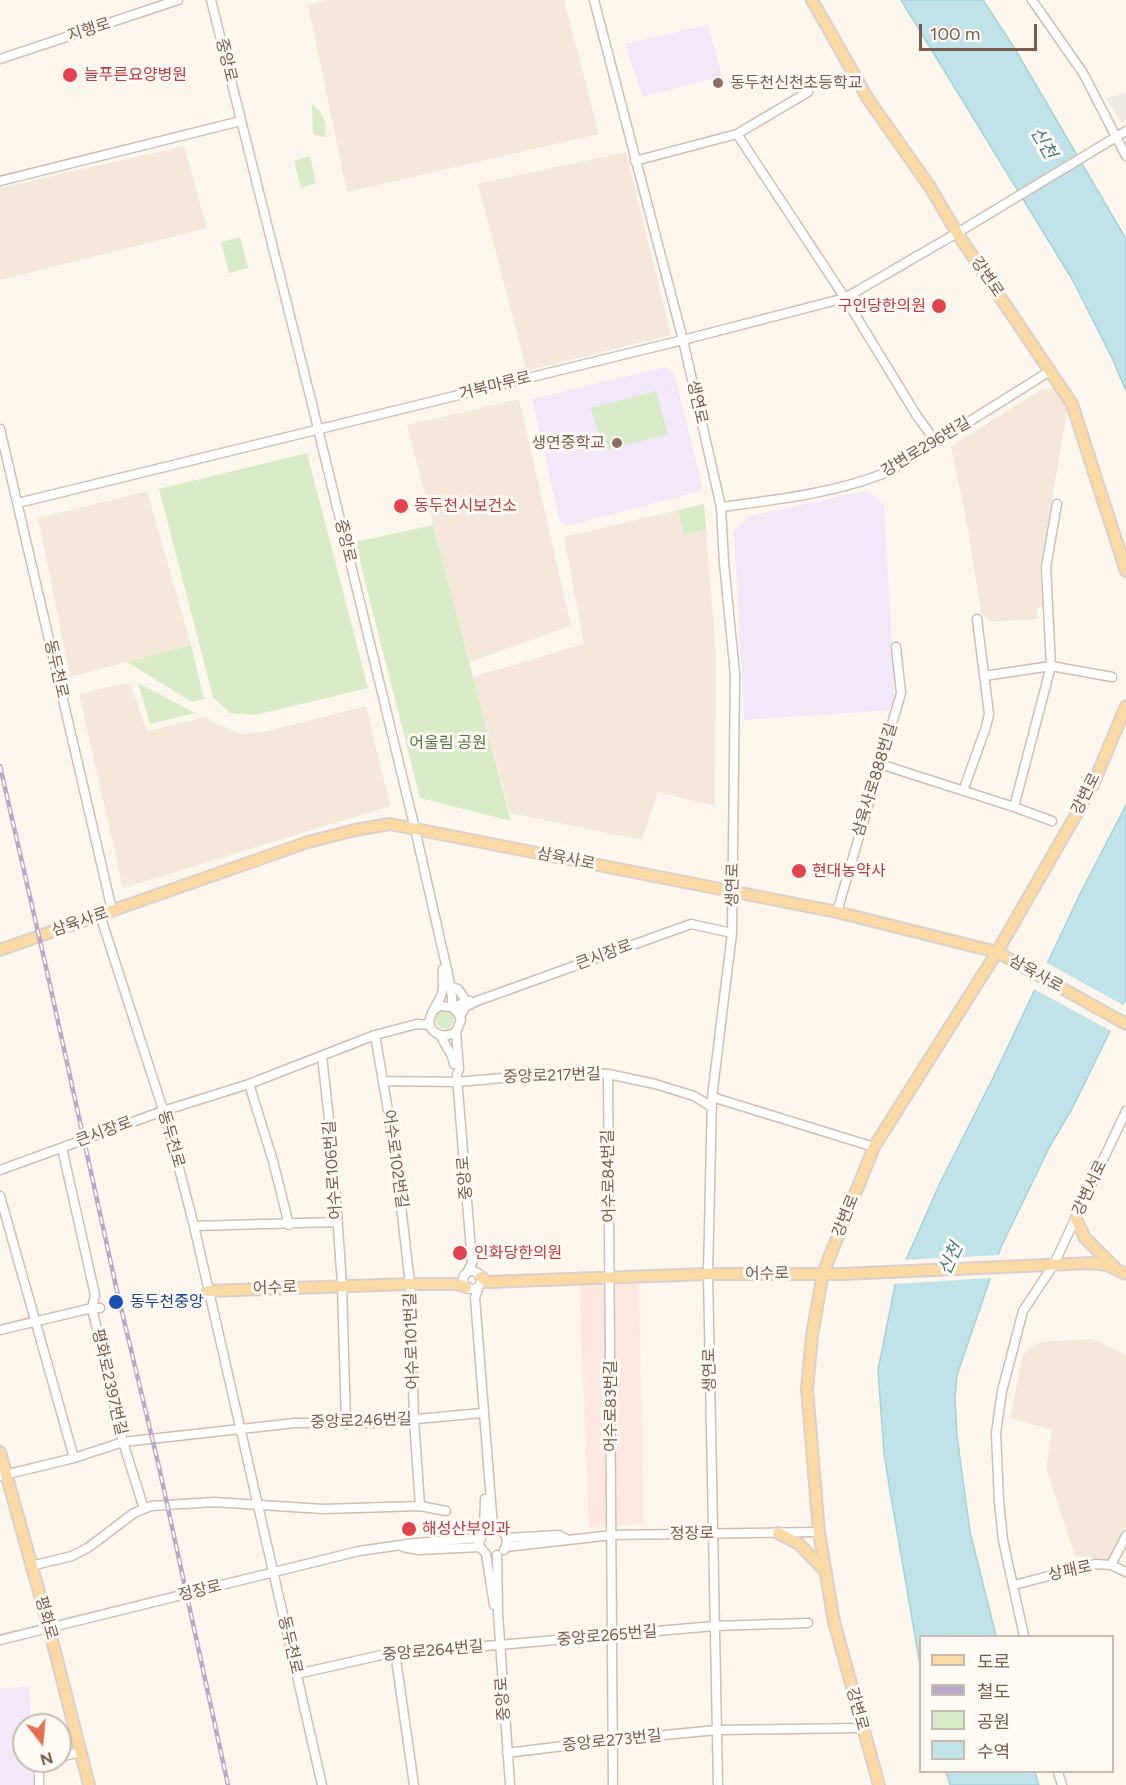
<!DOCTYPE html>
<meta charset="utf-8">
<style>
body{margin:0}
#map{position:relative;width:1126px;height:1785px;overflow:hidden;background:#fdf6ec;font-family:Figtree,"Noto Sans KR",sans-serif}
canvas{display:block}
.legend{position:absolute;left:919px;top:1635px;width:195px;height:138px;box-sizing:border-box;background:#fffaf3;border:2px solid #cabbb1;margin:0;padding:8px 10px;list-style:none;font-size:18px;color:#7a5c4d}
.legend li{display:flex;align-items:center;gap:12px;height:30px}
.legend b{width:30px;border:2px solid #cabbb1}
.north{position:absolute;left:12px;top:1713px;width:60px;height:60px;box-sizing:border-box;background:#fffaf3;border:2px solid #cabbb1;border-radius:50%;rotate:164deg;font-size:16px;font-weight:700;line-height:24px;text-align:center;color:#7a5c4d}
.north::after{content:'';display:block;margin:auto;width:21px;height:27px;background:#e76f51;clip-path:polygon(50% 0,100% 100%,50% 72%,0 100%)}
.scale{position:absolute;left:919px;top:24px;width:118px;height:27px;box-sizing:border-box;border:3px solid #7a5c4d;border-top:0;padding-left:8px;font-size:18px;line-height:21px;white-space:nowrap;color:#7a5c4d;-webkit-text-stroke:4px #fffaf3;paint-order:stroke}
</style>
<div id="map">
<canvas width="1126" height="1785"></canvas>
<ul class="legend">
<li><b style="height:8px;background:#fbd9a5"></b>도로</li>
<li><b style="height:8px;background:#b9a8c9"></b>철도</li>
<li><b style="height:16px;background:#d8ecc9"></b>공원</li>
<li><b style="height:16px;background:#bfe3e8"></b>수역</li>
</ul>
<div class="north">N</div>
<div class="scale">100 m</div>
</div>
<script>
const context = document.querySelector('canvas').getContext('2d');
context.lineJoin = 'round';
function fillPath(path, color) { context.fillStyle = color; context.fill(path, 'evenodd'); }
function stroke(path, color, width, dash) { context.strokeStyle = color; context.lineWidth = width; context.lineCap = dash ? 'butt' : 'round'; context.setLineDash(dash || []); context.stroke(path); }
function label(font, color, halo, rows, align = 'center') {
  context.font = font + ' Figtree,"Noto Sans KR",sans-serif'; context.lineWidth = 6; context.setLineDash([]); context.textBaseline = 'middle'; context.strokeStyle = halo; context.fillStyle = color; for (const [text, x, y, turn = 0] of rows) {
    context.save(); context.translate(x, y); context.rotate((+turn || 0) * Math.PI / 180); context.textAlign = isNaN(turn) ? turn : align; if (halo) context.strokeText(text, 0, 0); context.fillText(text, 0, 0); context.restore();
  }
}
const residential = new Path2D(`
 M327 0H564L599 134 347 192 308 5Z
 M184 146 207 228 0 280V188Z
 M626 152 671 335 527 371 478 184Z
 M1056 387 1068 407 1040 568 1043 607 1037 608V619L990 622 981 613 968 529 951 446 1042 389Z
 M519 399 571 626 469 662 407 425Z
 M147 491 191 645 70 677 38 518Z
 M704 504 716 656 715 806 658 792 642 840 510 813 473 677 584 644 564 537Z
 M124 683 131 686 147 731 206 717 217 724 242 734 264 732 366 706 390 806 123 888 79 694Z
 M1091 1339 1104 1344 1126 1356V1527L1109 1560 1075 1556 1046 1468 1052 1430 1010 1418 1023 1354 1040 1342Z`);
const commercial = new Path2D(`
 M595 1283 639 1284 643 1524 589 1528 579 1284Z`);
const industrial = new Path2D(`
 M1126 93V120L1121 123 1106 98Z`);
const education = new Path2D(`
 M708 25 722 76 643 97 625 44Z
 M665 367 674 372 702 486 700 491 568 526 560 522 532 399Z
 M868 490 884 505 894 682 893 710 744 720 734 531 749 516Z
 M29 1686 32 1725H24V1761H34L33 1785H0V1689Z`);
const green = new Path2D(`
 M312 104C324 112 327 123 325 137L313 134Z
 M310 156 316 183 301 188 294 161Z
 M240 237 248 268 229 273 221 242Z
 M656 391 668 434 603 451 591 408Z
 M307 453 368 688 255 715 230 713 213 697 159 489Z
 M704 504 706 529 684 535 678 510Z
 M433 525 511 821 420 798 355 542Z
 M191 645 204 699 192 702 127 662Z
 M138 683 195 713 150 724Z
 M436 1020a9 9 0 1 1 18 0a9 9 0 1 1-18 0Z`);
const water = new Path2D(`
 M901 0H983L1015 49 1126 239V391L1112 358 1072 279Z
 M1126 805V998L1073 1107 1050 1146 1001 1247 957 1375 955 1399 957 1436 970 1532 996 1636H920V1665L889 1485 884 1453 878 1370 895 1285 939 1185 993 1078 1081 892Z
 M946 1772H1035L1039 1785H950Z`);
const pier = new Path2D(`
 M1045 962 1125 1006 1113 1032 1032 988Z
 M1001 1255 992 1278 893 1284 902 1260Z`);
const minor = new Path2D(`
 M211 0 312 404 415 829 448 974 452 997V1007L458 1013 461 1020 456 1032 459 1069 457 1074
 M594 0 683 340 721 507 724 563 735 674 732 933 712 1097 708 1274 718 1785
 M1032 0 1083 73 1126 156
 M0 59 178 0
 M737 134 845 298 917 416 936 442
 M635 161 737 134 808 92
 M0 181 241 121
 M0 429 112 910
 M18 503 683 340 845 298 957 233 1126 131
 M721 507C776 500 842 492 892 470L1050 371
 M984 676 1051 666 1112 677
 M880 764 1014 807 1052 821
 M963 791 986 727 989 714 977 619
 M1014 807 1051 666 1046 567 1057 504
 M837 912 901 693 896 647
 M100 915 167 1122 194 1226 322 1785
 M443 969C442 976 444 985 442 993 439 1005 418 1024 438 1034 445 1037 450 1035 456 1032
 M450 987 458 989 467 1002
 M433 1011 439 1006 452 1007 470 1001
 M460 1017 465 1007 477 1001 691 924 732 933
 M375 1035 394 1145 410 1284 414 1420 420 1506
 M440 1035 452 1056 454 1064
 M322 1056 333 1155 342 1285 346 1424
 M608 1074 613 1785
 M457 1077 472 1263 467 1273
 M383 1081 457 1082 570 1072 608 1074 655 1084 694 1096 712 1107
 M249 1084 273 1161 289 1225
 M712 1097 874 1147
 M62 1148 95 1295 92 1308H100
 M0 1170 163 1111 249 1084 375 1035 417 1024 430 1025
 M0 1196 74 1458
 M194 1226 337 1222
 M463 1280a9 9 0 1 1 18 0a9 9 0 1 1-18 0Z
 M479 1286 475 1298 493 1527
 M0 1330 92 1308 123 1442 74 1458 0 1476
 M485 1499 484 1531 479 1543 480 1547 486 1554 494 1605
 M144 1509 123 1442 295 1423H373L482 1413
 M490 1528C503 1527 511 1538 504 1550
 M507 1538 559 1535 566 1539
 M403 1547 418 1550 480 1547
 M506 1547 612 1535 819 1532
 M497 1555 498 1613 510 1785
 M1111 1565 1126 1536
 M31 1566 72 1556 89 1547 134 1513 151 1506 214 1502 323 1509 420 1506 446 1511
 M1014 1585 1095 1564 1111 1565 1126 1572
 M1024 1636 1003 1540 999 1502 996 1433 1002 1391 1023 1311 1054 1264 1126 1111
 M0 1640 359 1551 415 1543 479 1538
 M395 1652 414 1785
 M297 1674 395 1652 499 1645 714 1626 808 1623
 M507 1753 612 1740 717 1730 862 1728
 M60 1757 81 1752
 M1058 1772 1062 1785
 M39 1785V1772L44 1762 46 1761`);
const major = new Path2D(`
 M812 0 868 99 930 187 957 233 1072 404 1126 571
 M0 950 308 842 355 830 390 824 837 912 997 952 1126 1024
 M1076 1219 1085 1238 1114 1267
 M481 1277 487 1282 708 1274H842L1092 1263 1107 1265 1126 1274
 M208 1291 410 1284H457L466 1287
 M0 1452 49 1628 89 1785
 M778 1533 799 1544 824 1570
 M879 1785 834 1622 819 1532 807 1389 812 1335 823 1273 874 1147 997 952 1092 787 1126 706`);
const rail = new Path2D(`
 M0 766 46 967 117 1291 159 1467 228 1785`);
const markers = [
 [70,75,8,"#e0444e"],
 [718,83,6,"#8d6e63"],
 [939,306,8,"#e0444e"],
 [617,443,6,"#8d6e63"],
 [401,506,8,"#e0444e"],
 [799,871,8,"#e0444e"],
 [460,1253,8,"#e0444e"],
 [116,1302,8,"#1a4fb4"],
 [409,1529,8,"#e0444e"]
];
const streetNames = [
 ["지행로",89,30,-18],
 ["중앙로",226,60,76],
 ["강변로",987,277,56],
 ["거북마루로",495,386,-14],
 ["생연로",697,402,77],
 ["강변로296번길",926,447,-31],
 ["중앙로",345,541,76],
 ["동두천로",56,669,77],
 ["삼육사로888번길",875,780,-73],
 ["강변로",1086,794,-63],
 ["삼육사로",566,859,11],
 ["생연로",733,885,-89],
 ["삼육사로",80,922,-19],
 ["큰시장로",604,955,-20],
 ["삼육사로",1036,974,29],
 ["중앙로217번길",552,1076,-2],
 ["큰시장로",104,1132,-20],
 ["동두천로",171,1139,74],
 ["어수로102번길",395,1159,82],
 ["어수로106번길",333,1170,-94],
 ["어수로84번길",609,1176,-91],
 ["중앙로",465,1178,-95],
 ["강변서로",1090,1188,-65],
 ["강변로",846,1216,-68],
 ["어수로",767,1274,-1],
 ["어수로",275,1288,-2],
 ["어수로101번길",412,1341,-92],
 ["생연로",710,1370,-91],
 ["평화로2397번길",109,1382,77],
 ["어수로83번길",611,1406,-90],
 ["중앙로246번길",361,1421,-2],
 ["정장로",692,1534,-1],
 ["상패로",1070,1571,-12],
 ["정장로",200,1591,-14],
 ["평화로",46,1618,74],
 ["중앙로265번길",607,1636,-5],
 ["동두천로",290,1645,77],
 ["중앙로264번길",433,1651,-5],
 ["중앙로",503,1699,-94],
 ["강변로",857,1709,75],
 ["중앙로273번길",612,1741,-6]
];
const healthNames = [
 ["늘푸른요양병원",84,75],
 ["구인당한의원",926,306,"right"],
 ["동두천시보건소",414,506],
 ["현대농약사",812,871],
 ["인화당한의원",474,1253],
 ["해성산부인과",422,1529]
];
const educationNames = [
 ["동두천신천초등학교",730,83],
 ["생연중학교",605,443,"right"]
];
const parkNames = [
 ["어울림 공원",448,743]
];
const transitNames = [
 ["동두천중앙",130,1302]
];
const waterNames = [
 ["신천",1043,143,60],
 ["신천",951,1259,-65]
];
fillPath(residential, '#f5e8da');
fillPath(commercial, '#fde8e0');
fillPath(industrial, '#efe9e4');
fillPath(education, '#f3e8fa');
fillPath(green, '#d8ecc9');
fillPath(water, '#bfe3e8');
stroke(water, '#a5d3da', 1.5);
fillPath(pier, '#fdf6ec');
stroke(minor, '#d1beb0', 11);
stroke(major, '#dad1cd', 14);
stroke(minor, '#fff', 8);
stroke(major, '#fbd9a5', 10);
stroke(rail, '#b9a8c9', 4.5);
stroke(rail, '#fffaf3', 2, [7]);
for (const [x, y, r, color] of markers) { const dot = new Path2D(); dot.arc(x, y, r, 0, 2 * Math.PI); context.fillStyle = color; context.fill(dot); stroke(dot, '#fffaf3', 2); }
label('16px', '#7a5c4d', '#fffaf3', streetNames);
label('16px', '#be3a42', '#fffaf3', healthNames, 'left');
label('16px', '#785e54', '#fffaf3', educationNames, 'left');
label('16px', '#537a41', '#fffaf3', parkNames);
label('16px', '#164399', '#fffaf3', transitNames, 'left');
label('italic 18px', '#437c86', '#fffaf3', waterNames);
</script>
